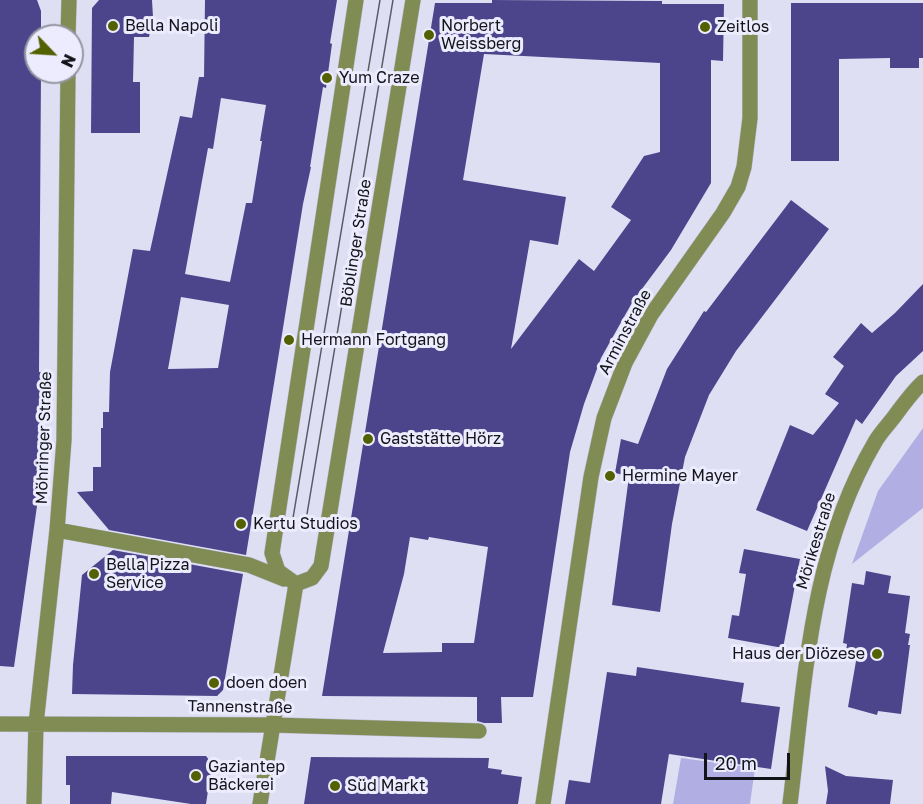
<!DOCTYPE html>
<meta charset="utf-8">
<style>
body{margin:0}
#map{position:relative;width:923px;height:804px;overflow:hidden;background:#dfdff4;font-family:"Golos Text",sans-serif}
canvas{display:block}
.north{position:absolute;left:24px;top:24px;width:60px;height:60px;box-sizing:border-box;background:#ececfe;border:2px solid #9595a3;border-radius:50%;rotate:115deg;font-size:16px;font-weight:700;line-height:24px;text-align:center;color:#13131a}
.north::after{content:'';display:block;margin:auto;width:21px;height:27px;background:#546102;clip-path:polygon(50% 0,100% 100%,50% 72%,0 100%)}
.scale{position:absolute;left:704px;top:753px;width:86px;height:27px;box-sizing:border-box;border:3px solid #13131a;border-top:0;padding-left:8px;font-size:18px;line-height:21px;white-space:nowrap;color:#13131a;-webkit-text-stroke:4px #ececfe;paint-order:stroke}
</style>
<div id="map">
<canvas width="923" height="804"></canvas>
<div class="north">N</div>
<div class="scale">20 m</div>
</div>
<script>
const context = document.querySelector('canvas').getContext('2d');
context.lineJoin = 'round';
function fillPath(path, color) { context.fillStyle = color; context.fill(path, 'evenodd'); }
function stroke(path, color, width, dash) { context.strokeStyle = color; context.lineWidth = width; context.lineCap = dash ? 'butt' : 'round'; context.setLineDash(dash || []); context.stroke(path); }
function label(font, color, halo, rows, align = 'center') {
  context.font = font + ' "Golos Text",sans-serif'; context.lineWidth = 6; context.setLineDash([]); context.textBaseline = 'middle'; context.strokeStyle = halo; context.fillStyle = color; for (const [text, x, y, turn = 0] of rows) {
    context.save(); context.translate(x, y); context.rotate((+turn || 0) * Math.PI / 180); context.textAlign = isNaN(turn) ? turn : align; if (halo) context.strokeText(text, 0, 0); context.fillText(text, 0, 0); context.restore();
  }
}
const green = new Path2D(`
 M923 428V508L852 564 878 491Z
 M681 758 755 768 750 804H673Z`);
const building = new Path2D(`
 M0 0H37L41 11V36H36V72H41L39 372H42V466L39 467V492L14 667 0 666Z
 M99 0H152L153 17 149 37H134L133 82H140V133H91L92 8Z
 M205 0H337L330 43 332 44 326 88 323 87 310 167H311L303 204 278 359 246 555 109 530 77 492 93 491V467H101V428H103V412H109L110 372 133 249 150 251 180 116 192 118 199 77H204ZM221 98 266 105 260 141H262L252 203H246L230 282 185 274 208 148 213 149ZM181 297 229 305 218 368 168 369Z
 M492 0 662 1V4H724L723 61 711 60V183L671 250 633 301 601 358 584 404 570 452 533 697H501L502 723H484L477 721V697L322 696 435 3H492ZM484 54 660 63V152L644 156 611 207 631 220 594 271 579 259 511 349 530 240 558 245 566 197 463 180ZM410 537 428 540 429 537 488 547 474 643H442V652L383 653 404 574Z
 M791 3H923V58H919V68H890V58L839 59V161H791Z
 M791 200 829 229 736 351 709 395 685 457 672 524 660 612 612 605 629 476 615 473 621 439 638 444 667 369 704 311 706 312Z
 M923 284V351L896 376 862 424 856 419 807 531 756 510 790 425 813 435 839 403 825 394 844 366 833 357 861 323 872 333 895 313Z
 M744 549 800 559 783 648 728 638 732 615 739 616 746 574 739 573Z
 M113 550 243 574 223 690 217 696 72 694 73 665 82 575Z
 M866 571 891 576 888 593 910 596 905 633 910 634 908 645H910L901 714 878 711 877 715 848 707 856 661 845 659 847 644 843 643 852 583 864 585Z
 M637 667 744 683 741 702 780 707 771 769 669 754 661 804H565L569 780 590 783 607 672 636 676Z
 M66 756H206L212 764 206 804H191L112 792 111 804H70V785H66Z
 M311 757 489 758 488 768 502 770 501 774 522 777 518 804H304Z
 M825 766 846 776 893 780 890 804H826L828 791Z`);
const minor = new Path2D(`
 M68 36 69 0
 M57 530 249 565 284 579
 M296 584 312 578 321 566 413 0
 M296 584 278 571 272 553 356 0
 M0 724 273 725 479 731
 M34 804 36 724 57 530 64 440 68 72
 M260 804 296 584
 M543 804 591 477 604 418 625 363 651 315 723 213 738 187 744 167 750 118V0
 M790 804C805 681 810 552 875 442 880 433 888 425 894 417 903 405 912 392 923 382`);
const tram = new Path2D(`
 M293 518 380 0
 M306 520 393 0`);
const markers = [
 [113,26,6,"#546102"],
 [705,27,6,"#546102"],
 [429,35,6,"#546102"],
 [327,78,6,"#546102"],
 [289,340,6,"#546102"],
 [368,439,6,"#546102"],
 [610,476,6,"#546102"],
 [241,524,6,"#546102"],
 [94,574,6,"#546102"],
 [877,654,6,"#546102"],
 [214,683,6,"#546102"],
 [196,776,6,"#546102"],
 [335,786,6,"#546102"]
];
const poiNames = [
 ["Bella Napoli",125,26],
 ["Norbert",441,26],
 ["Weissberg",441,44],
 ["Zeitlos",717,27],
 ["Yum Craze",339,78],
 ["Hermann Fortgang",301,340],
 ["Gaststätte Hörz",380,439],
 ["Hermine Mayer",622,476],
 ["Kertu Studios",253,524],
 ["Bella Pizza",106,565],
 ["Service",106,583],
 ["Haus der Diözese",865,654,"right"],
 ["doen doen",226,683],
 ["Gaziantep",208,767],
 ["Bäckerei",208,785],
 ["Süd Markt",347,786]
];
const streetNames = [
 ["Böblinger Straße",356,243,-81],
 ["Arminstraße",625,332,-62],
 ["Möhringer Straße",44,438,-88],
 ["Mörikestraße",816,541,-73],
 ["Tannenstraße",240,707,1]
];
fillPath(green, '#b0aee3');
fillPath(building, '#4d458c');
stroke(minor, '#babacd', 16);
stroke(minor, '#818c55', 15);
stroke(tram, '#5a5a66', 1.5);
for (const [x, y, r, color] of markers) { const dot = new Path2D(); dot.arc(x, y, r, 0, 2 * Math.PI); context.fillStyle = color; context.fill(dot); stroke(dot, '#ececfe', 2); }
label('16px', '#13131a', '#ececfe', poiNames, 'left');
label('16px', '#13131a', '#ececfe', streetNames);
</script>
